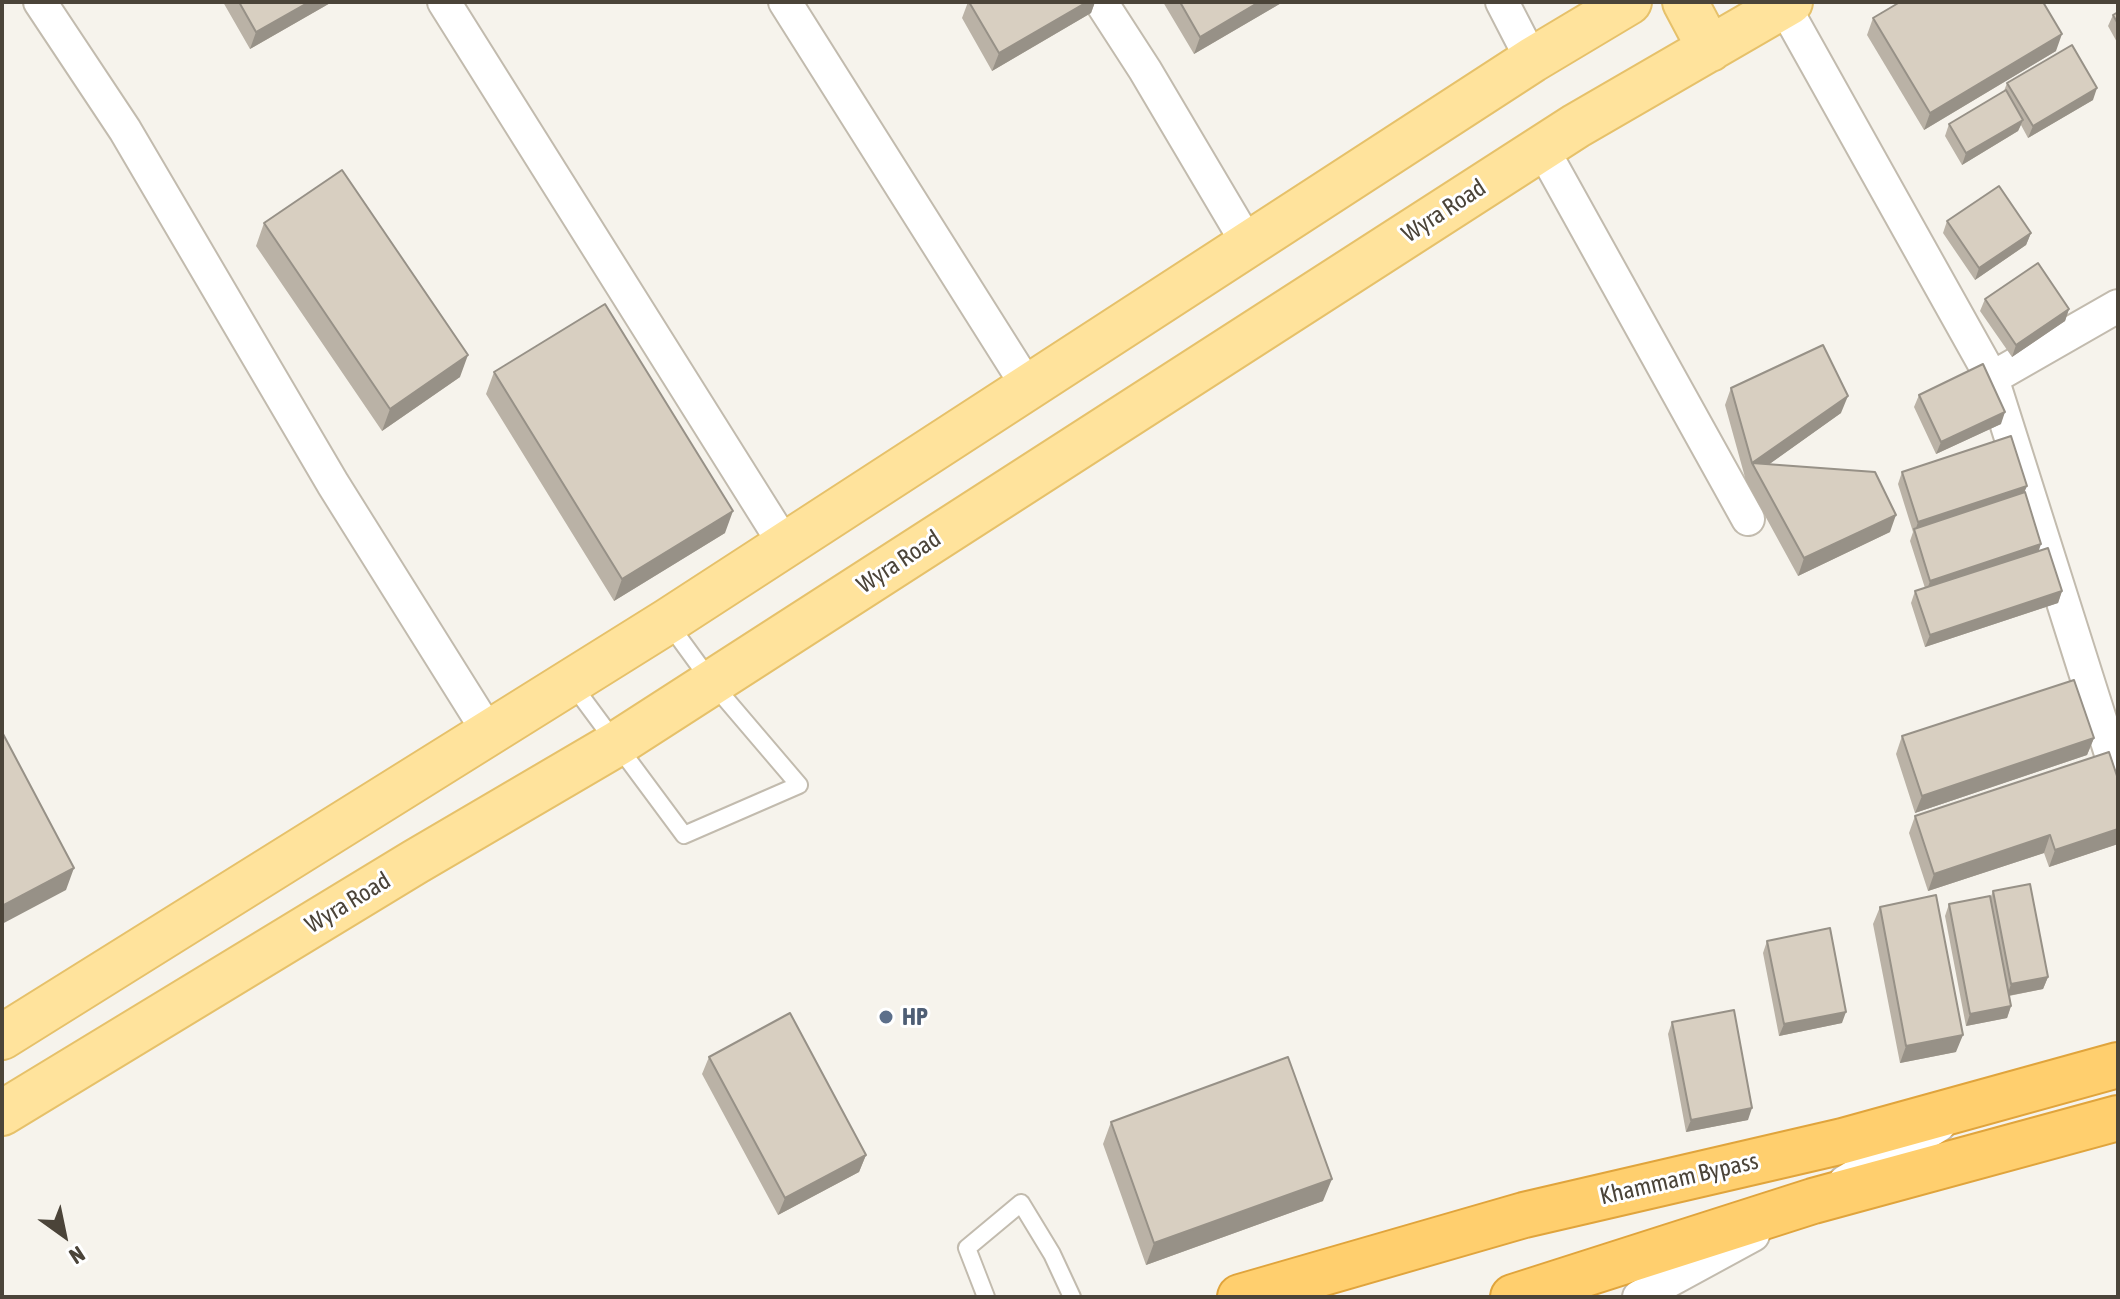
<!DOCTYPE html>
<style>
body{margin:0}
#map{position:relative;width:2120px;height:1299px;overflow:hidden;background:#f6f3ec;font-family:"Asap Condensed",sans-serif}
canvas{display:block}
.frame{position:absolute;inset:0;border:4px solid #4b4439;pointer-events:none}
.north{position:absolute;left:24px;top:1195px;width:80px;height:80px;-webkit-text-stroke:6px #fff;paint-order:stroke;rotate:147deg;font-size:22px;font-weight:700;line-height:32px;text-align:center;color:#4b4439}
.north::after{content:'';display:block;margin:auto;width:28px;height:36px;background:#4b4439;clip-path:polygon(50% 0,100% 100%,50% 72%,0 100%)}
</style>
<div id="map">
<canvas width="2120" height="1299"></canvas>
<div class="frame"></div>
<div class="north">N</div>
</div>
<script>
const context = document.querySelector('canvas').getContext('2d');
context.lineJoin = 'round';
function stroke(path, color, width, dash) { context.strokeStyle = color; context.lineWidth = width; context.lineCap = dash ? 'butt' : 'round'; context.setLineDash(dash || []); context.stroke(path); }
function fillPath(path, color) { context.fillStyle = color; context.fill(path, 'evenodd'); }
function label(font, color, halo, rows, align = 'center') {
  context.font = font + ' "Asap Condensed",sans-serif'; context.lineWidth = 6; context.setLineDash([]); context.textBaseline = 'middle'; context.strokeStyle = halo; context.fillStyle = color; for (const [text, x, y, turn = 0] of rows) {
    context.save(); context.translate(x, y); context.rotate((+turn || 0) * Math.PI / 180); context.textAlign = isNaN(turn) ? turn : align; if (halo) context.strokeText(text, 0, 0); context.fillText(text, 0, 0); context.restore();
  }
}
const lane = new Path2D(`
 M572 684 684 835 799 785 712 683 669 624
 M986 1297 967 1248 1021 1203 1052 1254 1072 1297`);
const street = new Path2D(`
 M40 2 125 130 333 484 489 733
 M444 2 785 545
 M785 2 1028 387
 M1101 2 1145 70 1248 244
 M1502 2 1532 60
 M1784 6 1992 378 2118 776
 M1542 148 1748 519
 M1992 378 2118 306
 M1845 1182 1939 1125
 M1639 1297 1753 1235`);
const primary = new Path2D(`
 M1685 2 1710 49
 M2 1037 668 621 1532 60 1629 2
 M2 1113 415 862 618 743 1576 126 1790 2`);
const highway = new Path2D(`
 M1240 1297 1524 1215 1843 1141 2118 1065
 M1513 1297 1813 1201 2118 1118`);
const wall = new Path2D(`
 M223 2H332L250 49Z
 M968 2H1095L1091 13 992 71 962 18Z
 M1163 2H1283L1194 54Z
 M2118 12V44L2108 26 2113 15Z
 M1873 18 2056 51 1924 130 1867 35Z
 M2007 83 2093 100 2028 138 2021 125 2018 131 1962 165 1945 136 1949 124 2004 91Z
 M1947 221 2031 233 2026 245 1975 280 1943 233Z
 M264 223 460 377 382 431 256 246Z
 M1985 299 2069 309 2065 321 2012 357 1980 311Z
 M494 372 725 533 614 601 486 394Z
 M1731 388 1841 413 1769 464 1890 532 1798 576 1746 481 1725 405Z
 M1919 395 2001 424 1936 454 1914 407Z
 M1902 472 2024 493 2039 551 2062 591 2058 603 1925 647 1911 603 1915 591 1925 588 1910 541 1913 532 1898 484Z
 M1902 736 2094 738 2087 755 1915 813 1896 754Z
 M2118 779V844L2049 867 2044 853 1928 891 1909 833 1915 816Z
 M1993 891 2048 977 2043 989 2009 996 2011 1006 2007 1018 1966 1026 1945 916 1949 904 1990 899Z
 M1880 907 1956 1052 1900 1063 1873 924Z
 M1767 941 1842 1023 1779 1036 1763 953Z
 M1672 1022 1748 1120 1686 1132 1668 1034Z
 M709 1057 866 1155 859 1172 778 1215 702 1074Z
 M1111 1122 1323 1201 1146 1265 1103 1144Z`);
const shadedWall = new Path2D(`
 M309 2H332L250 49 256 32Z
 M1087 2H1095L1091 13 992 71 999 53Z
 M1259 2H1283L1194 54 1200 37Z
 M2062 34 2056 51 1924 130 1930 113Z
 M2097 88 2093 100 2028 138 2033 126Z
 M2023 120 2018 131 1962 165 1966 153Z
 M2031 233 2026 245 1975 280 1979 268Z
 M2069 309 2065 321 2012 357 2016 345Z
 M468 355 460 377 382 431 390 409Z
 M1848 396 1841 413 1757 473 1752 463Z
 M2005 412 2001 424 1936 454 1941 442Z
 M2027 486 2022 498 1915 531 1918 522Z
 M733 511 725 533 614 601 622 579Z
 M1896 515 1890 532 1798 576 1804 558Z
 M2041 544 2037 556 1926 593 1930 581Z
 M2062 591 2058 603 1925 647 1930 635Z
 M2094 738 2087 755 1915 813 1922 796Z
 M2118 829V844L2049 867 2055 850Z
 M2050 835 2044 853 1928 891 1934 874Z
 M74 868 66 890 2 924V906Z
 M2048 977 2043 989 2007 996 2011 984Z
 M2011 1006 2007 1018 1966 1026 1970 1014Z
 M1846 1012 1842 1023 1779 1036 1784 1024Z
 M1963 1035 1956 1052 1900 1063 1906 1046Z
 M1752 1108 1748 1120 1686 1132 1691 1120Z
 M866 1155 859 1172 778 1215 785 1198Z
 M1332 1179 1323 1201 1146 1265 1154 1243Z`);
const building = new Path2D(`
 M239 2H309L256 32Z
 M969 2H1087L999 53Z
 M1180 2H1259L1200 37Z
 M1900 2H2043L2062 34 1930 113 1873 18Z
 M2118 12V24L2113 15Z
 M2072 45 2097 88 2033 126 2007 83Z
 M2006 90 2023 120 1966 153 1949 124Z
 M342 170 468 355 390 409 264 223Z
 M1999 186 2031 233 1979 268 1947 221Z
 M2038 263 2069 309 2016 345 1985 299Z
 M605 304 733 511 622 579 494 372Z
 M1823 345 1848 396 1752 463 1731 388Z
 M1983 364 2005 412 1941 442 1919 395Z
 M2011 436 2027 486 1918 522 1902 472Z
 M1752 463 1875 472 1896 515 1804 558Z
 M2025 492 2041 544 1930 581 1914 529Z
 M2048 548 2062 591 1930 635 1915 591Z
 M2074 680 2094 738 1922 796 1902 736Z
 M2 732 74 868 2 906Z
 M2109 752 2118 779V829L2055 850 2050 835 1934 874 1915 816Z
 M2030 884 2048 977 2011 984 1993 891Z
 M1936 895 1963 1035 1906 1046 1880 907Z
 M1990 896 2011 1006 1970 1014 1949 904Z
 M1830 928 1846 1012 1784 1024 1767 941Z
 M1734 1010 1752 1108 1691 1120 1672 1022Z
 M790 1013 866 1155 785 1198 709 1057Z
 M1288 1057 1332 1179 1154 1243 1111 1122Z`);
const markers = [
 [886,1017,8,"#5c6f8a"]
];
const streetNames = [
 ["Wyra Road",1444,211,-33],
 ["Wyra Road",899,562,-33],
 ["Wyra Road",348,903,-31],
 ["Khammam Bypass",1679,1179,-13]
];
const serviceNames = [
 ["HP",902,1017]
];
stroke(lane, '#c2bbae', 20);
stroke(street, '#c2bbae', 36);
stroke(primary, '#e6c16a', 48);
stroke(highway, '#e0a43c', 48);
stroke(lane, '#fff', 16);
stroke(street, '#fff', 32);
stroke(primary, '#ffe39c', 44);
stroke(highway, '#ffcf6e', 44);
fillPath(wall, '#bab2a6');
fillPath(shadedWall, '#979187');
fillPath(building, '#d8cfc1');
stroke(building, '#979187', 2);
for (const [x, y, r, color] of markers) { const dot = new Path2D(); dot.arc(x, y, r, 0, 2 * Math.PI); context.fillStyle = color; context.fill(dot); stroke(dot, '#fff', 3); }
label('24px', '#4b4439', '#fff', streetNames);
label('bold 24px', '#4e5e75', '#fff', serviceNames, 'left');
</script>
